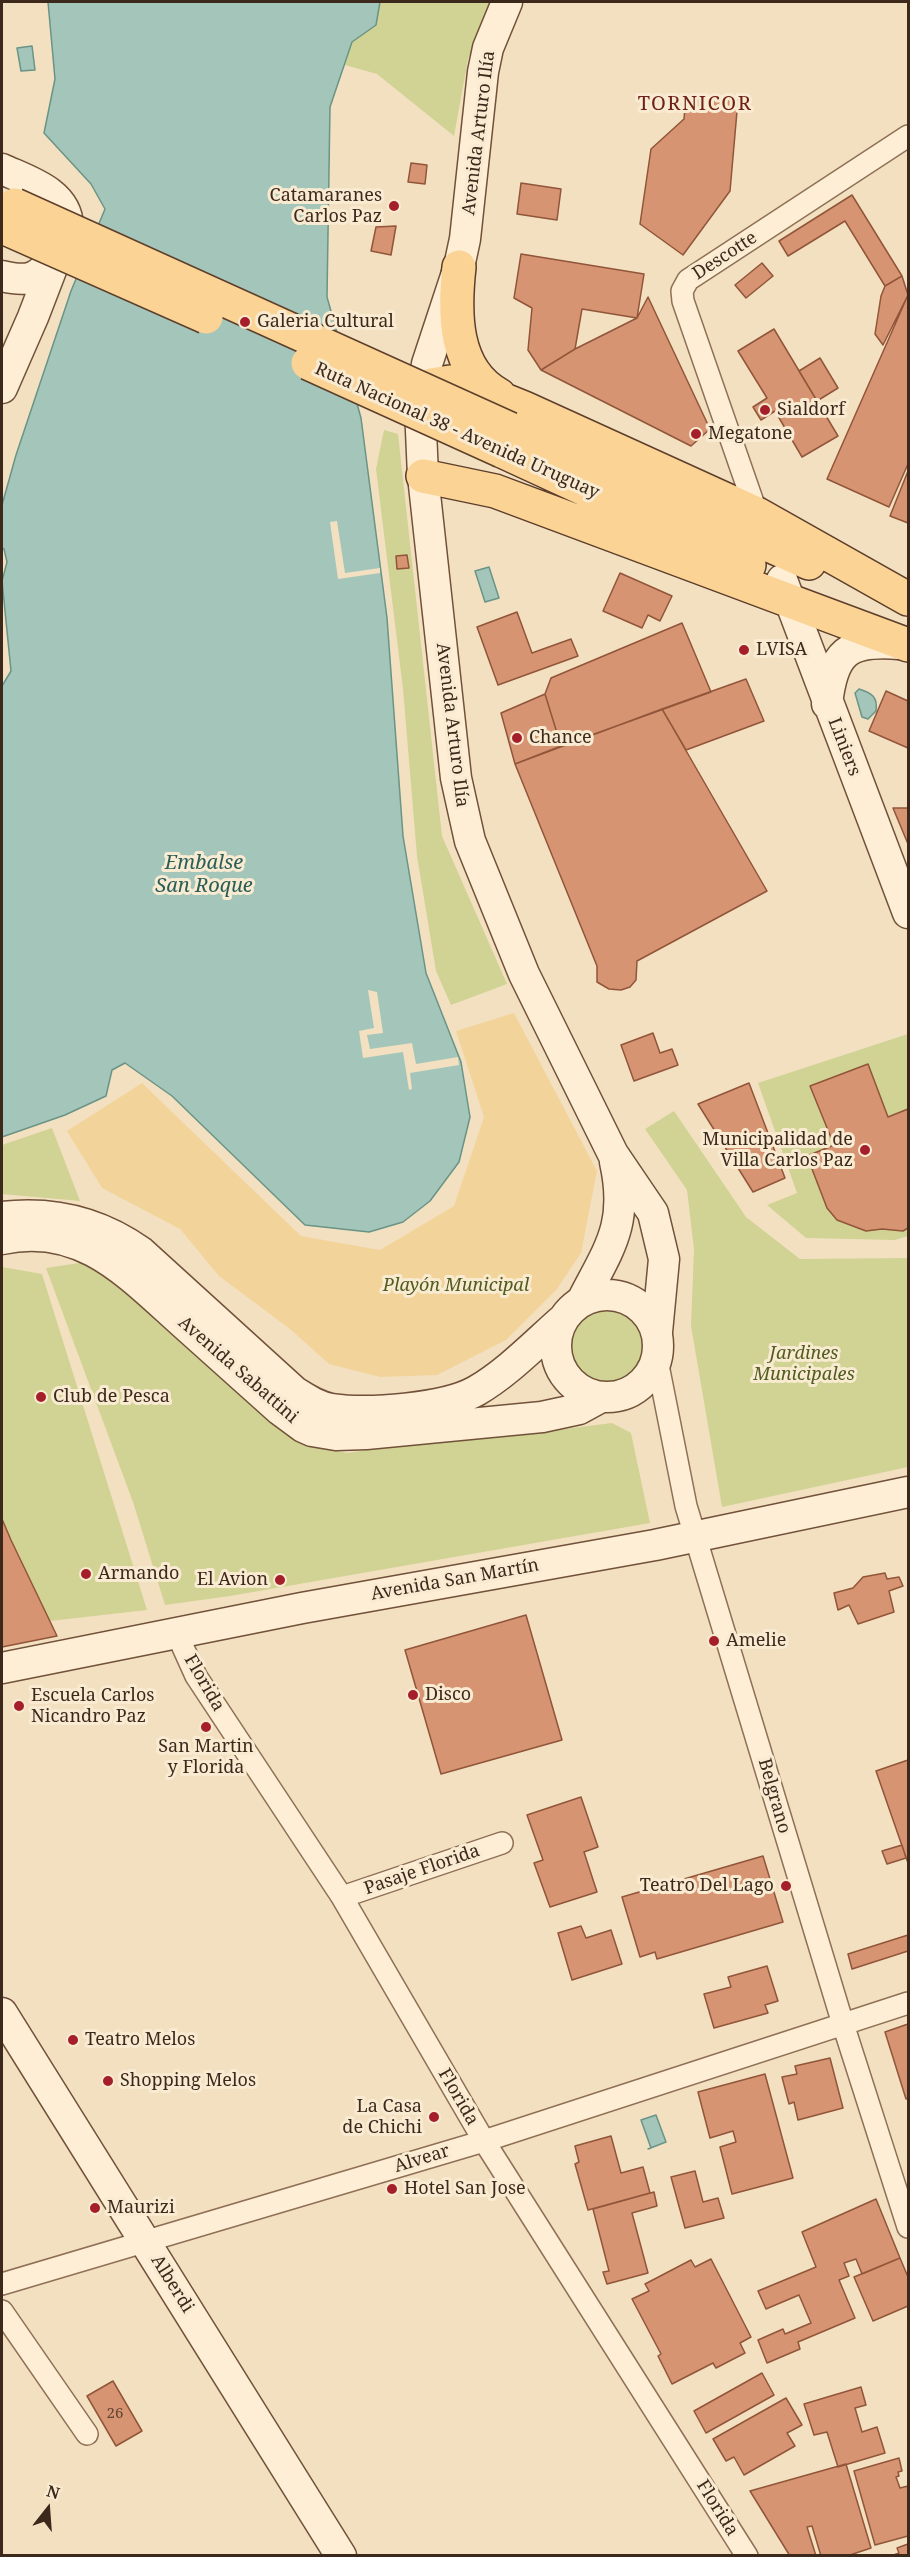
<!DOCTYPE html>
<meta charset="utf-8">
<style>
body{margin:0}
#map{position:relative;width:910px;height:2557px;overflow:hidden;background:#f3e0c1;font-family:"Noto Serif",serif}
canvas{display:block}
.frame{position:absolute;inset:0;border:3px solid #3d291c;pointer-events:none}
.north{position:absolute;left:18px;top:2479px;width:60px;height:60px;-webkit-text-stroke:4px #f9ebd1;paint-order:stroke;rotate:17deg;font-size:16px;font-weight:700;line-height:24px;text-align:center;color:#3d291c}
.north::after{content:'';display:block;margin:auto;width:21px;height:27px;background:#3d291c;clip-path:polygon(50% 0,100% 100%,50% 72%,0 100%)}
</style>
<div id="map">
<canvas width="910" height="2557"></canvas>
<div class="frame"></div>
<div class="north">N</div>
</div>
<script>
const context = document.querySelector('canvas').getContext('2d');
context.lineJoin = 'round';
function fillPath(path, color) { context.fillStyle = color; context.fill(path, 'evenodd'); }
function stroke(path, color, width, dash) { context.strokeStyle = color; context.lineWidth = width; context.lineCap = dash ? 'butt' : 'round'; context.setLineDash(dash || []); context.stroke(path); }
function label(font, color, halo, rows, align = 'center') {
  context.font = font + ' "Noto Serif",serif'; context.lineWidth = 6; context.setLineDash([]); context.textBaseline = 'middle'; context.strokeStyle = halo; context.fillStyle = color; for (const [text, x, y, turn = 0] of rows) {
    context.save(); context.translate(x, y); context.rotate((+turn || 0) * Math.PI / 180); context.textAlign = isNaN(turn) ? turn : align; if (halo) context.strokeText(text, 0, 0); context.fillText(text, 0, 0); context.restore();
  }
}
const green = new Path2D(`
 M380 2H495L468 59 454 136 377 74 345 65 352 42 376 25Z
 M384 430 398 434 442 836 507 984 451 1005 436 971 417 856 403 689 376 469Z
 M908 1034V1236L895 1240 806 1238 767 1205 797 1193 758 1083Z
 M674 1111 746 1217 800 1259 908 1258V1467L722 1507 691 1326 694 1249 687 1190 645 1129Z
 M52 1128 80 1201 2 1194V1145Z
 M86 1262 161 1322 220 1378 302 1444 347 1453 385 1447 507 1436 612 1423 631 1433 650 1523 230 1596 165 1605 133 1502 46 1268Z
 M2 1267 42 1274 147 1610 50 1621 2 1519Z
 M570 1345a37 37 0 1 1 74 0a37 37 0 1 1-74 0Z`);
const sand = new Path2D(`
 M514 1013 597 1171 581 1253 557 1289 506 1340 437 1375 380 1377 329 1364 290 1329 219 1276 180 1229 102 1188 67 1131 142 1083 301 1236 380 1250 454 1206 484 1117 456 1031Z`);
const water = new Path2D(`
 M48 2H380L376 25 352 42 330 107 327 297 361 418 387 618 403 836 426 973 461 1062 470 1117 459 1162 430 1201 403 1222 369 1232 305 1225 172 1096 125 1063 112 1070 106 1096 65 1115 2 1137V686L11 671 2 581 7 562 4 549 2 548V505L16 455 71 291 105 209 91 184 44 133 55 79Z
 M32 46 35 70 21 71 17 48Z
 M489 567 499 598 485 602 475 571Z
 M859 689C872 693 878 697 876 711L868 719 862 717 855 693Z
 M656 2115 666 2142 648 2149 651 2148 641 2120Z`);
const pier = new Path2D(`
 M337 521 345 573 380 568V573L338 579 330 522Z
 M368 990 377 992 383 1033 367 1035 370 1049 412 1043 416 1064 458 1057 459 1065 410 1073 412 1089 409 1090 403 1052 363 1058 359 1031 374 1028Z`);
const building = new Path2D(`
 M686 95 738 100 730 191 683 255 640 224 651 149 684 119Z
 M411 163 427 165 425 184 408 182Z
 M521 183 561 189 557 220 517 214Z
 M852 195 902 276 885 286 845 221 788 256 779 241Z
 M396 226 391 255 371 251 376 227Z
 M521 254 644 274 637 318 582 309 575 349 541 370 528 350 532 308 514 298Z
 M762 263 773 276 746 298 735 285Z
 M902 276 908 295 883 345 875 334 881 296 885 286Z
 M908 295V464L889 507 827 479Z
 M648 297 710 429 691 446 541 370 575 349 637 318Z
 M774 329 838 436 802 457 775 411 761 420 753 407 767 398 738 351Z
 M820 358 838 388 817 401 799 371Z
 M908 471V523L890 516Z
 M407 555 409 568 397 569 396 556Z
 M620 573 672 596 660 621 648 615 642 628 603 611Z
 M517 612 532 653 571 639 578 656 498 685 477 627Z
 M682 623 711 692 561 746 545 694 551 678Z
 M746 679 764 721 686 750 662 709Z
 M886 691 908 701V748L869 731Z
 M545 694 561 746 515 764 501 713Z
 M662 709 767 891 637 961 636 980 630 987 621 990 609 989 597 982V966L515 764Z
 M893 808H908V844Z
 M653 1033 660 1053 672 1049 678 1065 634 1081 621 1045Z
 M868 1064 888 1117 908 1109V1228L903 1231 882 1229 866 1231 837 1220 827 1208 807 1156 834 1145 810 1086Z
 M749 1083 785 1178 753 1192 698 1104Z
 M2 1519 11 1540 57 1636 2 1647Z
 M885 1573 887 1579 899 1577 903 1586 889 1591 894 1612 858 1624 849 1605 838 1610 834 1593 853 1588 863 1577Z
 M526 1615 562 1740 441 1774 405 1650Z
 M908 1760V1863L876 1771Z
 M581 1797 598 1847 584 1852 597 1892 550 1907 534 1863 543 1860 527 1815Z
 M902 1845 906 1858 887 1864 882 1851Z
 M763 1856 783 1922 657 1959 655 1952 640 1957 622 1897Z
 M581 1926 586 1938 611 1930 622 1964 572 1980 558 1933Z
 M908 1935V1951L852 1969 848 1954Z
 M767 1966 778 2001 765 2005 768 2013 714 2028 704 1994 731 1987 728 1977Z
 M908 2024V2098L906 2099 885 2032Z
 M830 2058 843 2108 798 2120 794 2102 789 2104 782 2077 797 2074 795 2066Z
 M765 2074 793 2178 732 2194 720 2147 736 2142 733 2131 710 2138 698 2092Z
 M611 2136 621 2173 643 2167 650 2193 588 2210 575 2164 579 2162 575 2146Z
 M695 2171 703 2202 718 2198 724 2218 685 2228 671 2177Z
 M654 2192 657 2206 632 2213 648 2273 607 2284 603 2272 609 2271 593 2209Z
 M876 2199 900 2258 862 2274 856 2259 844 2263 849 2276 839 2280 855 2318 798 2342 800 2349 767 2363 758 2340 783 2329 785 2334 811 2323 799 2295 766 2309 758 2291 816 2267 802 2232Z
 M900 2258 908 2277V2306L873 2321 854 2277Z
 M711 2259 751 2337 740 2343 745 2353 716 2368 713 2363 672 2384 658 2356 661 2354 632 2299 649 2291 645 2284 691 2260 695 2267Z
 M762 2373 774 2395 706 2433 694 2411Z
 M113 2381 142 2431 116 2446 87 2396Z
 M861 2387 866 2405 855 2408 862 2432 877 2427 885 2453 838 2467 827 2432 814 2435 804 2404Z
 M786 2398 802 2425 787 2433 795 2446 744 2475 734 2457 726 2461 713 2439Z
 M899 2458 902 2471 898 2472 899 2476 896 2477 900 2488 908 2486V2536L875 2545 854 2471Z
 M846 2464 871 2548 847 2556H821L812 2526 807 2527 816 2556H790L750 2491Z
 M908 2544V2556H891L899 2553 897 2548Z`);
const street = new Path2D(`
 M757 514 683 301 682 291 688 280 908 136
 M657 1360 686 1506 843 2024 908 2227
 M177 1634 196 1676 342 1897 484 2141 747 2556
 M342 1897 502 1843
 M2 2284 484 2141 908 2003
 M2 2311 87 2434`);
const secondary = new Path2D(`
 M507 2 488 48 483 72 465 239 459 267 427 364 420 408 423 476 456 778 470 841 524 974 613 1154 653 1213 664 1259 657 1332
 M2 169C28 181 67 192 68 226L33 317 2 388
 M2 276C30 283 39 278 56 255
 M782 580 908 913
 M827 704C833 652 847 640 899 644
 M2 1217C53 1211 99 1222 141 1252L295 1392C306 1399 318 1407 332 1409 368 1414 444 1409 476 1391 507 1373 534 1345 561 1321
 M2 1239C82 1221 130 1276 184 1324 216 1353 248 1381 280 1410L303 1427 312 1431 336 1435 366 1434 542 1417 579 1409 601 1397
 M556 1346a51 51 0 1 1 102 0a51 51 0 1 1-102 0Z
 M582 1301C609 1248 629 1225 615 1162
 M2 1668 302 1608 655 1545 908 1492
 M2 2013 341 2556`);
const primary = new Path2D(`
 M459 267C454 312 453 370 499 395
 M421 393 431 385 450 382 472 387 524 408 757 514 908 599
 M510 429 809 563
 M502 451 749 565
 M423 476 495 491 908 645`);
const primaryBridge = new Path2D(`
 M15 205 510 429
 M7 229 206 317
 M308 363 502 451`);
const markers = [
 [394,206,6,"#a51f2a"],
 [245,322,6,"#a51f2a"],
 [765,410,6,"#a51f2a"],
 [696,434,6,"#a51f2a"],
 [744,650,6,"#a51f2a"],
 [517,738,6,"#a51f2a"],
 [865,1150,6,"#a51f2a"],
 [41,1397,6,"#a51f2a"],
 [86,1574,6,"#a51f2a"],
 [280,1580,6,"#a51f2a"],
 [714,1641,6,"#a51f2a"],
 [413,1695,6,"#a51f2a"],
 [19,1706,6,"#a51f2a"],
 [206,1727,6,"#a51f2a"],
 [786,1886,6,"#a51f2a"],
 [73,2040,6,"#a51f2a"],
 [108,2081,6,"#a51f2a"],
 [434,2117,6,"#a51f2a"],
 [392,2189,6,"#a51f2a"],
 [95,2208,6,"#a51f2a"]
];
const numberNames = [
 ["26",115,2414]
];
const streetNames = [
 ["Avenida Arturo Ilía",479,133,-83],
 ["Descotte",725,256,-33],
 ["Ruta Nacional 38 - Avenida Uruguay",457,431,24],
 ["Avenida Arturo Ilía",452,725,83],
 ["Liniers",844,747,69],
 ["Avenida Sabattini",238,1370,41],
 ["Avenida San Martín",455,1580,-10],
 ["Florida",204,1683,60],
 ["Belgrano",774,1796,74],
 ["Pasaje Florida",422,1870,-19],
 ["Florida",458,2097,60],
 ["Alvear",422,2159,-17],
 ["Alberdi",172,2284,58],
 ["Florida",717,2508,58]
];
const poiNames = [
 ["Catamaranes",382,196,"right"],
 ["Carlos Paz",382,217,"right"],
 ["Galeria Cultural",257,322],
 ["Sialdorf",777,410],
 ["Megatone",708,434],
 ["LVISA",756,650],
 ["Chance",529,738],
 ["Municipalidad de",853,1140,"right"],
 ["Villa Carlos Paz",853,1161,"right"],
 ["Club de Pesca",53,1397],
 ["Armando",98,1574],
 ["El Avion",268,1580,"right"],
 ["Amelie",726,1641],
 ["Disco",425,1695],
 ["Escuela Carlos",31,1696],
 ["Nicandro Paz",31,1717],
 ["San Martin",206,1747,"center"],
 ["y Florida",206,1768,"center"],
 ["Teatro Del Lago",774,1886,"right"],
 ["Teatro Melos",85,2040],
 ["Shopping Melos",120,2081],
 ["La Casa",422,2107,"right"],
 ["de Chichi",422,2128,"right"],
 ["Hotel San Jose",404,2189],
 ["Maurizi",107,2208]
];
const parkNames = [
 ["Playón Municipal",456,1286],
 ["Jardines",804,1354],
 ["Municipales",804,1375]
];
const neighbourhoodNames = [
 ["TORNICOR",695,104]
];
const waterNames = [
 ["Embalse",204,863],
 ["San Roque",204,886]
];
fillPath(green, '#d0d393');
fillPath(sand, '#f2d49b');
fillPath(water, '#a4c5b9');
stroke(water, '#699486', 1.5);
fillPath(pier, '#f3e0c1');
fillPath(building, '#d69472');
stroke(building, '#915539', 1.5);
stroke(street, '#8f7056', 24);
stroke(secondary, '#715139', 33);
stroke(primary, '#5c3e2b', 36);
stroke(street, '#fdeed5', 21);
stroke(secondary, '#fdeed5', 30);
stroke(primary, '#fbd394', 33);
stroke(primaryBridge, '#5c3e2b', 36, []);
stroke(primaryBridge, '#fbd394', 33);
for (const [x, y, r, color] of markers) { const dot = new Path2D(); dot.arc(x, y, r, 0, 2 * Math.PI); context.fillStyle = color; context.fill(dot); stroke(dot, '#f9ebd1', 2); }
label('15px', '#634432', null, numberNames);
label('18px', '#3d291c', '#f9ebd1', streetNames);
label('18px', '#3d291c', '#f9ebd1', poiNames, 'left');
label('italic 18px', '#515c20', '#f9ebd1', parkNames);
context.letterSpacing = '1.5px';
label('20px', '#6f2216', '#f9ebd1', neighbourhoodNames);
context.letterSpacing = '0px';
label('italic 20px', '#295e57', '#f9ebd1', waterNames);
</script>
